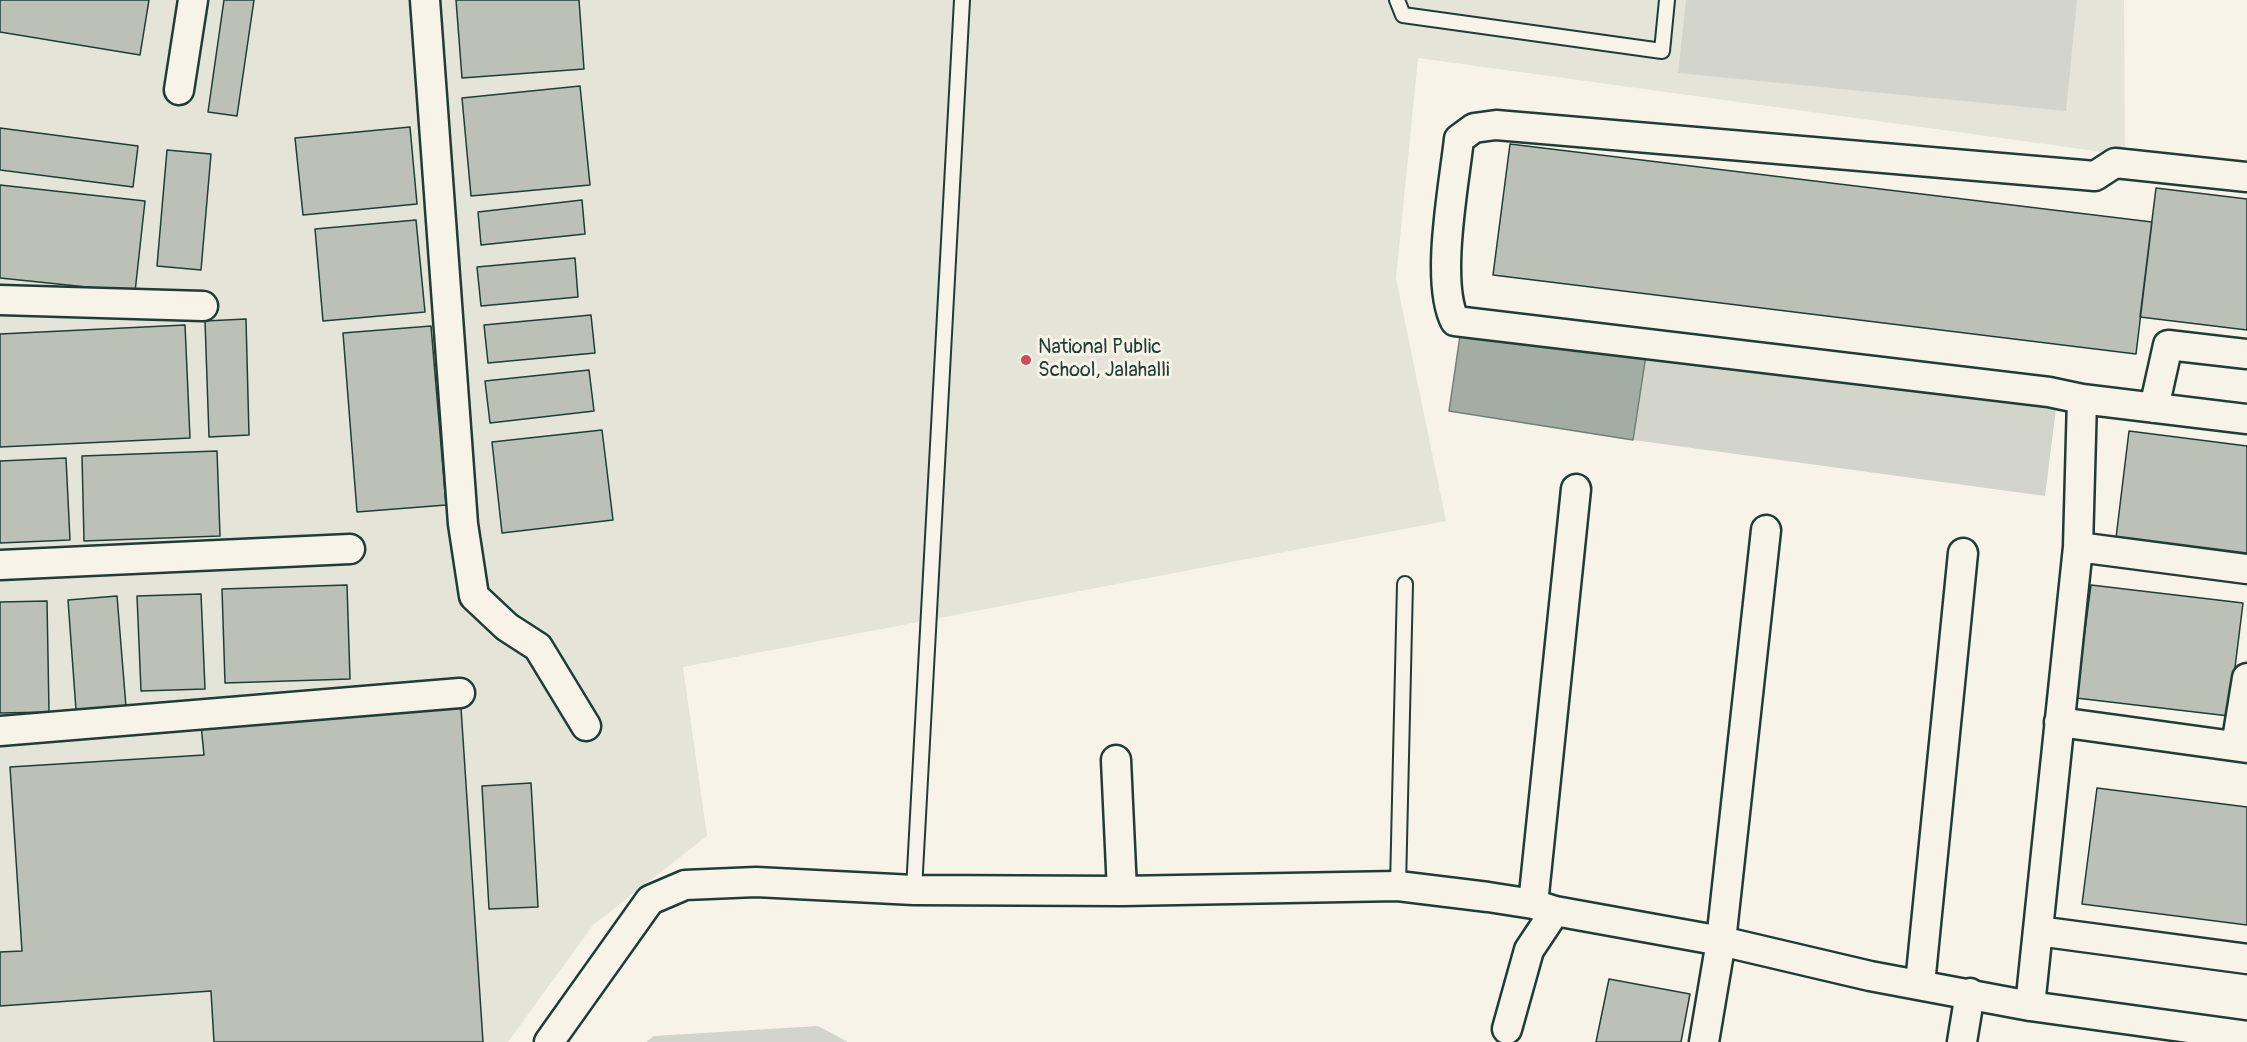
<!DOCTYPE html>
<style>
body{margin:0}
canvas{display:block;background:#f7f3e8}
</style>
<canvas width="2247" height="1042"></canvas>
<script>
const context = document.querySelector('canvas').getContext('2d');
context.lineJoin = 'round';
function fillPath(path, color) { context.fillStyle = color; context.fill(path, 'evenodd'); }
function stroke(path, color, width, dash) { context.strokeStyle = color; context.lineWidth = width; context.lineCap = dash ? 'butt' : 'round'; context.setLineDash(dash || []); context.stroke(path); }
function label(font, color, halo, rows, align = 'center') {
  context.font = font + ' Pangolin,sans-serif'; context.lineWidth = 6; context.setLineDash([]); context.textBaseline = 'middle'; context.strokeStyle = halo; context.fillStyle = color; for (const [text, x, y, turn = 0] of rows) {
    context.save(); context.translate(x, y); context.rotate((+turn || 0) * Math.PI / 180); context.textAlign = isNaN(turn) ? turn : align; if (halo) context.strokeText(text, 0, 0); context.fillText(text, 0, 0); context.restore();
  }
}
const built = new Path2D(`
 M0 0H2124L2125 155 1418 58 1396 278 1446 521 683 667 707 836 593 925 508 1042H0Z`);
const green = new Path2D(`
 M1686 0H2077L2066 111 1678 73Z
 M1646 355 2056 409 2045 496 1633 440Z
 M818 1026 848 1042H646L654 1036Z`);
const water = new Path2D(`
 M1461 329 1646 355 1633 440 1449 411Z`);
const building = new Path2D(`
 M0 0H149L140 55 0 32Z
 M224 0H254L237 116 208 112Z
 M456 0H579L584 69 462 78Z
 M580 86 590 185 471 196 462 98Z
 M410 127 417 204 303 215 295 138Z
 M0 128 138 146 133 187 0 170Z
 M1510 144 2152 222 2136 354 1493 275Z
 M167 150 211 154 201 270 157 266Z
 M0 185 145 201 135 292 0 278Z
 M2156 188 2247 199V330L2140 317Z
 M582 200 585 234 481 245 478 212Z
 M416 220 425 312 323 321 315 229Z
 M575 258 578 297 481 306 477 267Z
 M591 315 595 353 488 363 484 325Z
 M246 319 249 435 209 437 205 321Z
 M185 325 190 438 0 447V334Z
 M431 326 446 505 357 512 343 333Z
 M589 370 594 411 490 423 485 381Z
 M602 430 613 520 502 533 492 442Z
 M2129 431 2247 446V562L2115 546Z
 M217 451 220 536 84 541 82 456Z
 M66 458 70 540 0 543V461Z
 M347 585 350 679 225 683 222 589Z
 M2091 585 2243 603 2229 716 2076 698Z
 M201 594 205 689 141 691 137 596Z
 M117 596 126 707 76 710 68 600Z
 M47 601 49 712 0 713V602Z
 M461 708 483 1042H214L211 991 0 1006V952L22 951 10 767 204 755 201 725Z
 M531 783 538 907 489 909 482 786Z
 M2097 788 2247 807V925L2082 904Z
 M1609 979 1690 994 1681 1042H1596Z`);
const lane = new Path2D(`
 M1397 0 1403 15 1662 51 1667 0
 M1398 886 1405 584
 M914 890 962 0`);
const street = new Path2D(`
 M425 0 463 524 474 596 507 627 538 647 586 726
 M179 90 193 0
 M2247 177 2115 163 2095 176 1496 125 1474 128 1459 139C1454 185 1435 282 1455 321L2049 392 2082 399 2247 419
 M0 300 203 306
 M2154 408 2168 345 2247 354
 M2078 547 2247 569
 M0 565 350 549
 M2059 722 2247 748
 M0 731 460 693
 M2236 746 2247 678
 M1116 760 1122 891
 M1533 904 1576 489
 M2038 931 2247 959
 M1920 984 1963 553
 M2030 1006 2078 547 2082 399
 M1507 1029 1529 950 1555 911
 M549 1042 650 900 685 885 756 882 914 890 1122 891 1398 886 1488 897 1533 904 1555 911 1721 941 1870 976 2030 1006 2247 1036
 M1704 1042 1721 941 1766 530
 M1962 1042 1970 993`);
const markers = [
 [1026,360,6,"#d1495b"]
];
const poiNames = [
 ["National Public",1038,348],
 ["School, Jalahalli",1038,371]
];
fillPath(built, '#e5e4d9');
fillPath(green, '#d3d5ca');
fillPath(water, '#a4ada3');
stroke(water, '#6f8077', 1.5);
fillPath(building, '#bbc1b6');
stroke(building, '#1f3d34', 1.5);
stroke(lane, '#1f3d34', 18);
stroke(street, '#1f3d34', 33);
stroke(lane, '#f7f3e8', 14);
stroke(street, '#f7f3e8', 28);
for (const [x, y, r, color] of markers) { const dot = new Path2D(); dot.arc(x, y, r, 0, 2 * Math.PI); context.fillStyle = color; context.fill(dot); stroke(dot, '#f7f3e8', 2); }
label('20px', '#1f3d34', '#f7f3e8', poiNames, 'left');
</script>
